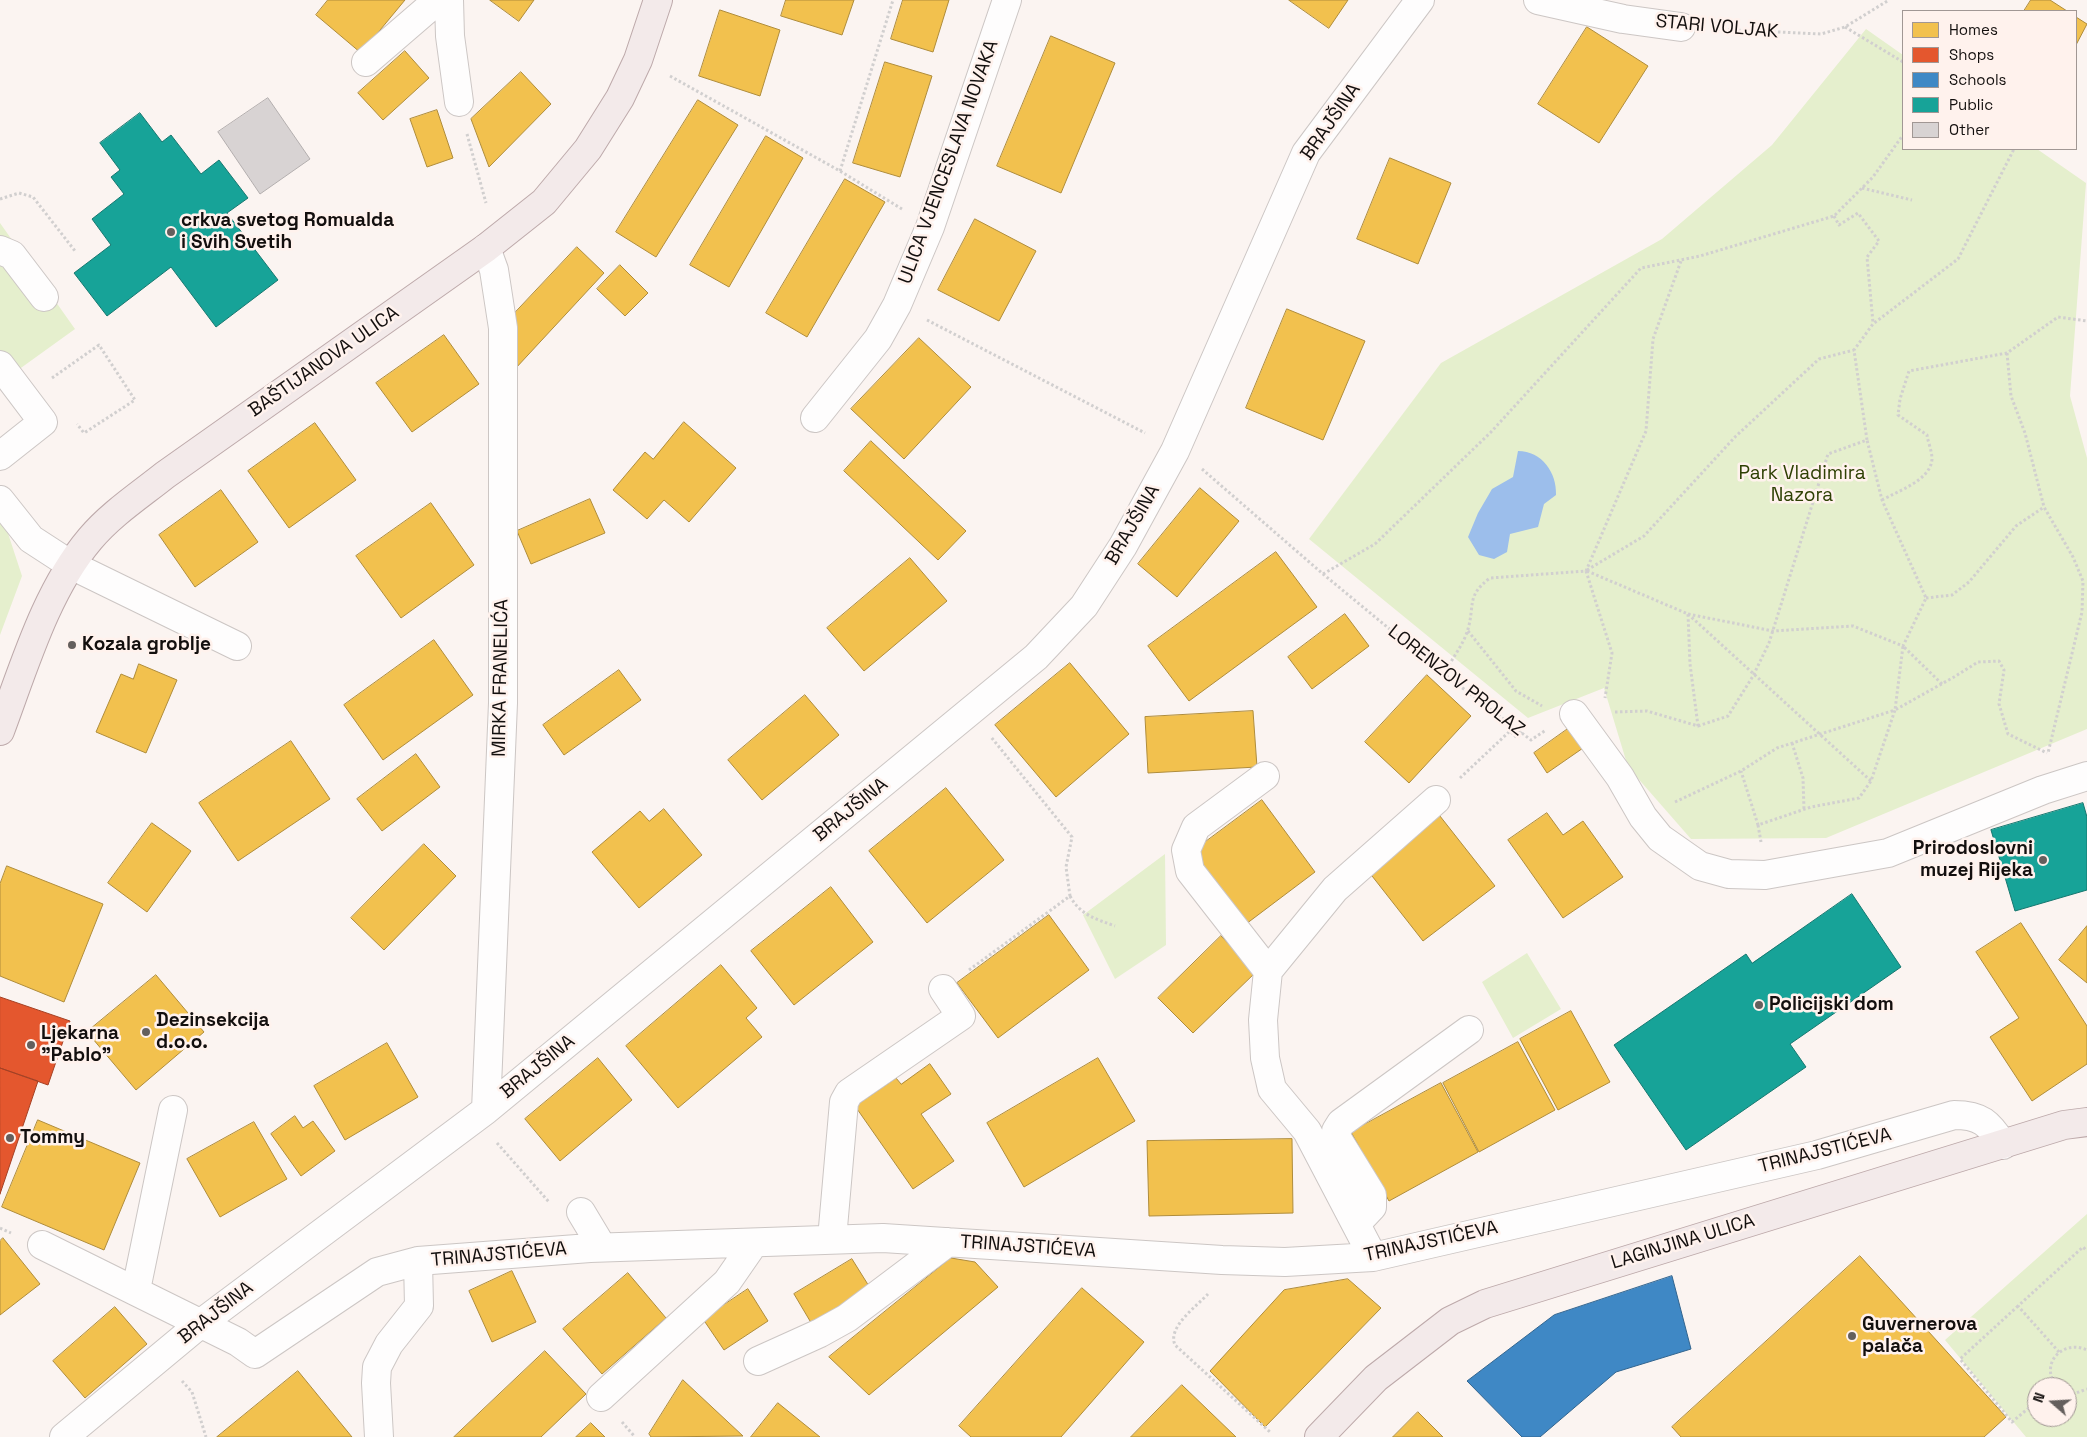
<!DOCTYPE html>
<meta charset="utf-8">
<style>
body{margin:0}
#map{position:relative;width:2087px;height:1437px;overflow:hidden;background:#fbf4f1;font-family:"Space Grotesk",sans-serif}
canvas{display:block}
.legend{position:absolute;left:1902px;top:10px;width:175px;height:140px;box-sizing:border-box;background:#fff2ed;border:1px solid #a19794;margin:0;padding:6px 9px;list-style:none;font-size:15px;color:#130f0e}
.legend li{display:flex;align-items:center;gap:10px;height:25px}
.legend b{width:25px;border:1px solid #a19794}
.north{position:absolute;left:2027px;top:1377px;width:50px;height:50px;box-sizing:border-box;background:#fff2ed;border:1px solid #a19794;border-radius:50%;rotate:289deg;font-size:14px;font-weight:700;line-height:20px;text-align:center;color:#130f0e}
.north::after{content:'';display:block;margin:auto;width:18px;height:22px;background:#645f5d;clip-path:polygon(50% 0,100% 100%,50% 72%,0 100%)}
</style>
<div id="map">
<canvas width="2087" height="1437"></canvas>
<ul class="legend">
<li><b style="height:14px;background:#f2c14e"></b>Homes</li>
<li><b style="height:14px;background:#e4572e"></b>Shops</li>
<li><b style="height:14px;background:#3f88c5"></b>Schools</li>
<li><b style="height:14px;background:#17a398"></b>Public</li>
<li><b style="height:14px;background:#d8d3d3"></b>Other</li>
</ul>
<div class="north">N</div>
</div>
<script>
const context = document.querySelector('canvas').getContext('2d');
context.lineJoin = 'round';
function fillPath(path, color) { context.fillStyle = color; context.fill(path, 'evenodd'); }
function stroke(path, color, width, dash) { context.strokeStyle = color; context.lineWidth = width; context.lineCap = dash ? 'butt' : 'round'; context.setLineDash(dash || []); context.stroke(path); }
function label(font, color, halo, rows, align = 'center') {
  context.font = font + ' "Space Grotesk",sans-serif'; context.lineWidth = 5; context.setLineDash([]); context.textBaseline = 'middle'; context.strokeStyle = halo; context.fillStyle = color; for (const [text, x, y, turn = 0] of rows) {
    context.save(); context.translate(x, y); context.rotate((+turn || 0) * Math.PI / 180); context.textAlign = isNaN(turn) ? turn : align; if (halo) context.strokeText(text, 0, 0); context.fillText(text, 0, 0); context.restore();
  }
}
const green = new Path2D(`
 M1866 29 1903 55V149H2037L2086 183 2070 396 2087 458V729L1826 838 1691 839 1628 767 1604 688 1528 718 1309 539 1441 363 1662 239 1772 145Z
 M0 223 75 329 0 383Z
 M0 509 22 576 0 635Z
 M1165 854 1166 945 1115 979 1083 915Z
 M1527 953 1561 1009 1513 1038 1482 982Z
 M2087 1214V1437H2026L1945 1340ZM2037 1387H2067V1417H2037Z`);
const water = new Path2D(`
 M1518 451C1542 451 1557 473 1556 495L1544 504 1538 527 1510 534 1507 552 1494 559 1479 555 1468 537 1478 513 1492 489 1513 477Z`);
const homes = new Path2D(`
 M328 0H405L361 53 316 15Z
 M490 0H534L519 21Z
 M786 0H854L842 35 781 16Z
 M903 0H949L933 52 891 39Z
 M1289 0H1348L1329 28Z
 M2031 0H2050L2067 11H2024Z
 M720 10 780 30 760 96 699 76Z
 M2076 17 2087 24 2076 45Z
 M1587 27 1648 66 1599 143 1538 104Z
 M1051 36 1115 63 1061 193 997 166Z
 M405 51 429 78 383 120 358 93Z
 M885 62 932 76 900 177 853 163Z
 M521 72 551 104 489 167 471 119Z
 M698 100 738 125 656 257 616 232Z
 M437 110 453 158 427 167 410 119Z
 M766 136 803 158 729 287 690 265Z
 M1390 158 1451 183 1418 264 1357 239Z
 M845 179 885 202 807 337 766 313Z
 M975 219 1036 251 999 321 938 290Z
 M577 247 604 273 515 369 511 317Z
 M620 265 648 293 625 316 597 289Z
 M1287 309 1365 341 1323 440 1246 408Z
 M444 335 479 384 412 432 376 383Z
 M919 338 971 387 904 459 851 409Z
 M684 422 736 468 689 522 664 500 647 519 613 490 645 452 653 459Z
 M315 423 356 480 289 528 248 471Z
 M871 441 966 531 938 560 844 471Z
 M1200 488 1239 521 1177 597 1138 564Z
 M221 490 258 542 195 587 159 535Z
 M590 499 605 533 531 564 517 531Z
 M431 503 474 565 401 618 356 556Z
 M1276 552 1317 607 1189 701 1148 646Z
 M910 558 947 601 864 671 827 628Z
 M1345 614 1369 646 1312 689 1288 657Z
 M434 640 473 695 383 760 344 705Z
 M1070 663 1129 734 1056 797 995 725Z
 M139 664 177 680 146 753 96 732 121 674 133 679Z
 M619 670 641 700 564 755 543 725Z
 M1427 675 1471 716 1409 783 1365 742Z
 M805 695 839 735 762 800 728 760Z
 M1253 711 1257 767 1148 773 1145 717Z
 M1572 726 1586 746 1547 773 1534 753Z
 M291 741 330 799 238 861 199 803Z
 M416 754 440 787 382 831 357 799Z
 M946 788 1004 860 927 923 869 851Z
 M1262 800 1315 872 1246 924 1192 852Z
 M664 809 702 855 639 908 592 852 640 811 649 821Z
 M1436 811 1495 886 1423 941 1365 867Z
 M1547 813 1563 835 1583 821 1623 877 1563 918 1508 840Z
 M152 823 191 851 147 912 108 883Z
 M424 844 456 876 384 950 351 918Z
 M7 866 103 904 64 1002 0 976V884Z
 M831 887 873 942 794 1005 751 951Z
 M1049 915 1089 970 998 1038 957 983Z
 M2021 923 2087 1026V1064L2032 1101 1990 1037 2019 1018 1976 952Z
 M2087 926V983L2059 960Z
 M1221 936 1256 972 1193 1033 1158 998Z
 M721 965 757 1008 746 1018 762 1037 678 1108 626 1046Z
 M156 975 204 1032 136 1090 87 1032Z
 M1571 1011 1610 1082 1558 1110 1520 1039Z
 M1518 1042 1555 1110 1479 1152 1443 1083Z
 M387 1043 418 1097 345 1140 314 1086Z
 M598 1058 632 1100 560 1161 525 1119Z
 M1098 1058 1135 1121 1024 1187 987 1123Z
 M930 1064 951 1094 921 1114 954 1161 913 1189 855 1106 896 1078 901 1084Z
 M1441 1083 1478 1152 1389 1201 1351 1132Z
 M295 1116 303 1128 313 1121 335 1151 301 1176 271 1134Z
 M38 1120 140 1163 104 1250 2 1207Z
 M254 1122 287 1179 220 1217 187 1159Z
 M1292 1139 1293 1213 1149 1216 1147 1141Z
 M3 1238 40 1284 0 1315V1241Z
 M1860 1256 2006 1417 1984 1437H1681L1672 1427Z
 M951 1258 975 1262 998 1287 869 1395 829 1357Z
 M852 1259 872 1291 813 1326 794 1294Z
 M512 1271 536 1322 492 1342 469 1291Z
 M628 1273 666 1318 602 1374 563 1329Z
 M1348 1279 1381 1308 1265 1427 1210 1371 1284 1290Z
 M1082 1288 1144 1342 1061 1437H971L959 1426Z
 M748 1289 768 1321 724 1350 703 1319Z
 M115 1307 147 1344 85 1398 53 1361Z
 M545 1351 586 1394 541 1437H454Z
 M298 1371 352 1437H217Z
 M683 1380 743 1436 651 1437 649 1434Z
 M1182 1385 1236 1437H1131Z
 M778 1403 820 1437H751Z
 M1418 1412 1443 1437H1393Z
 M591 1423 605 1437H576Z`);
const shops = new Path2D(`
 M0 997 70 1021 48 1085 0 1068Z
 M0 1068 38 1081 0 1194Z`);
const schools = new Path2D(`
 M1672 1276 1691 1349 1616 1372 1540 1437H1522L1467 1381 1554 1315Z`);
const public = new Path2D(`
 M140 113 162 142 171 135 201 174 219 160 248 198 227 213 278 280 216 327 171 267 107 316 74 273 111 245 92 219 124 194 111 177 120 170 100 143Z
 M2083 803 2087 817V890L2015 911 1991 830Z
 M1852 894 1901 967 1790 1044 1806 1067 1686 1150 1614 1045 1746 954 1752 963Z`);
const building = new Path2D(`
 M268 98 310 159 260 194 218 132Z`);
const path = new Path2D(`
 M1845 27 1903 62
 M1713 29 1821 34 1845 27 1889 0
 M670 76 840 171 902 209
 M467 134 486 203
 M840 171 893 0
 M1862 188 1912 200
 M0 199 19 193 33 197 75 251
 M1834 216 1839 225 1858 213 1879 241 1867 257 1873 323
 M927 320 1145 433
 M2007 353 2011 396 2025 433 2044 507 2073 557 2083 581 2082 612 2048 753
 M52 378 99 345 135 400 84 433 77 424
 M1202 469 1323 574 1444 674 1531 740 1546 730
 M1882 500C1898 491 1931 480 1932 459 1932 451 1928 442 1927 435L1898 415 1900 399 1909 371 2007 353 2058 317 2087 321
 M1587 570 1644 536 1735 437 1819 359 1854 350
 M1586 571 1612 653 1605 698
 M1587 571 1688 614 1690 664 1698 726 1647 711 1614 712
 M1323 574 1375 544 1491 432 1641 268 1700 256 1834 216 1873 177 1903 135
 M1926 598 1952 595 1969 582 2016 526 2044 507
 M1688 614 1773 631 1853 626 1903 646 1926 598 1882 500 1867 440
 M1688 614 1871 781
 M1468 631 1516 691 1542 706
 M1444 674C1451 660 1464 644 1468 629 1475 605 1466 596 1490 578L1586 571 1646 431 1653 339 1681 261
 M1942 684 1903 646 1895 710 1954 677 1978 662 1999 661 2004 670 1999 704 2008 734 2047 753
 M1698 726 1728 716 1753 676 1769 643 1828 454 1867 440 1854 350 1873 324 1958 259 2014 149
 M1792 743 1803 778 1804 810
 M1460 778 1510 731 1517 738 1522 732
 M1675 802 1741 771 1777 748 1895 710 1871 781 1859 798 1811 807 1758 825 1741 771
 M1758 825 1761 842
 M1070 896C1080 915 1096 919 1115 926
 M969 970 1070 896 1066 867 1072 837 991 737
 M497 1143 549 1202
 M0 1228 11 1233
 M1208 1294C1197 1306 1167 1327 1175 1345L1270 1432
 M2018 1306 1960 1359 2012 1422 2037 1401
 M2059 1352 2018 1306 2083 1247 2087 1251
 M182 1381 192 1392 206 1437
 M2058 1387C2038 1367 2061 1338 2087 1350
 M2067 1392 2076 1393 2087 1389
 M622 1422 635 1437`);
const minor = new Path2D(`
 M449 0 450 36 459 102
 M1538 0 1623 19 1681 27
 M366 62 438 0
 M486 248 494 270 503 328V703L486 1110
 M0 250 12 255 44 297
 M0 365 43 422 0 456
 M815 418 878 339 897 305 930 227 1007 0
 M0 500 31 539 71 565 237 646
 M1574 714 1620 777 1643 817 1660 838 1700 866 1729 874 1765 875 1888 853 2043 790 2087 776
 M1265 776 1196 827 1186 850 1190 871 1268 971
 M581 1212 602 1247
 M1356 1224 1372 1207V1195L1337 1138 1336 1131 1341 1123 1469 1030
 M832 1239 844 1102 849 1093 961 1016 943 989
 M42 1245 238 1342 255 1354 377 1272 418 1261 590 1248 883 1238 1222 1260 1285 1262 1373 1257 1817 1155 1954 1115C1981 1115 1989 1123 2003 1145
 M1373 1257 1307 1131 1272 1089 1265 1058 1263 1020 1268 971 1335 889 1436 800
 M136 1290 173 1110
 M758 1361 820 1333 847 1318 948 1242
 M601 1397 727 1282 754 1243
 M64 1437 200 1324 486 1110 1036 657 1084 606 1123 546 1175 451 1306 153 1420 0
 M379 1437 376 1383 377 1367 389 1344 419 1306 418 1261`);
const major = new Path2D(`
 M0 731C24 667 46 591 90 539 111 514 140 495 165 475L486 248 544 202 588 149 620 98 638 60 658 0
 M1319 1437 1376 1378 1450 1321 1485 1304 2064 1125 2087 1122`);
const markers = [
 [171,232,5,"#645f5d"],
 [72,645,5,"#645f5d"],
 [2043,860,5,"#645f5d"],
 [1759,1005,5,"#645f5d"],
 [146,1032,5,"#645f5d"],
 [31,1045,5,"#645f5d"],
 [10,1138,5,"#645f5d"],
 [1852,1336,5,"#645f5d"]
];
const streetNames = [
 ["STARI VOLJAK",1717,27,5],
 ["BRAJŠINA",1331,122,-55],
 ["ULICA VJENCESLAVA NOVAKA",949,162,-70],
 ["BAŠTIJANOVA ULICA",324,362,-35],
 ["BRAJŠINA",1133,525,-60],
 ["MIRKA FRANELIĆA",501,678,-89],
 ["LORENZOV PROLAZ",1456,681,38],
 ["BRAJŠINA",851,810,-39],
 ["BRAJŠINA",538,1067,-39],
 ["TRINAJSTIĆEVA",1825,1151,-14],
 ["TRINAJSTIĆEVA",1431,1242,-12],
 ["LAGINJINA ULICA",1683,1242,-17],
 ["TRINAJSTIĆEVA",1028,1247,4],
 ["TRINAJSTIĆEVA",499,1255,-5],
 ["BRAJŠINA",216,1313,-38]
];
const poiNames = [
 ["crkva svetog Romualda",181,221],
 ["i Svih Svetih",181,243],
 ["Kozala groblje",82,645],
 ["Prirodoslovni",2033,849,"right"],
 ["muzej Rijeka",2033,871,"right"],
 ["Policijski dom",1769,1005],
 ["Dezinsekcija",156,1021],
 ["d.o.o.",156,1043],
 ["Ljekarna",41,1034],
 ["\"Pablo\"",41,1056],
 ["Tommy",20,1138],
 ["Guvernerova",1862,1325],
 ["palača",1862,1347]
];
const parkNames = [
 ["Park Vladimira",1802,474],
 ["Nazora",1802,496]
];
fillPath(green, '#e5efcd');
fillPath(water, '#9cbeeb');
fillPath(homes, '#f2c14e');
stroke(homes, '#af8c3b', 1);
fillPath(shops, '#e4572e');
stroke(shops, '#a54124', 1);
fillPath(schools, '#3f88c5');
stroke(schools, '#32648e', 1);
fillPath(public, '#17a398');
stroke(public, '#16776f', 1);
fillPath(building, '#d8d3d3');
stroke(building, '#b3aeae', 1);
stroke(minor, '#ccc6c4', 30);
stroke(major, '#bda9aa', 30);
stroke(path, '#d1cfcf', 3, [2.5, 2.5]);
stroke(minor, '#fefdfd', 28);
stroke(major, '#f3eaea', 28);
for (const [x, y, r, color] of markers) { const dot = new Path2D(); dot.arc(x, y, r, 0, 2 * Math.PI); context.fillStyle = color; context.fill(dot); stroke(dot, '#fff2ed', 2); }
label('19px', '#130f0e', '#fff2ed', streetNames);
label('bold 19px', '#130f0e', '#fff2ed', poiNames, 'left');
label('19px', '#2e4003', '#fff2ed', parkNames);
</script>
